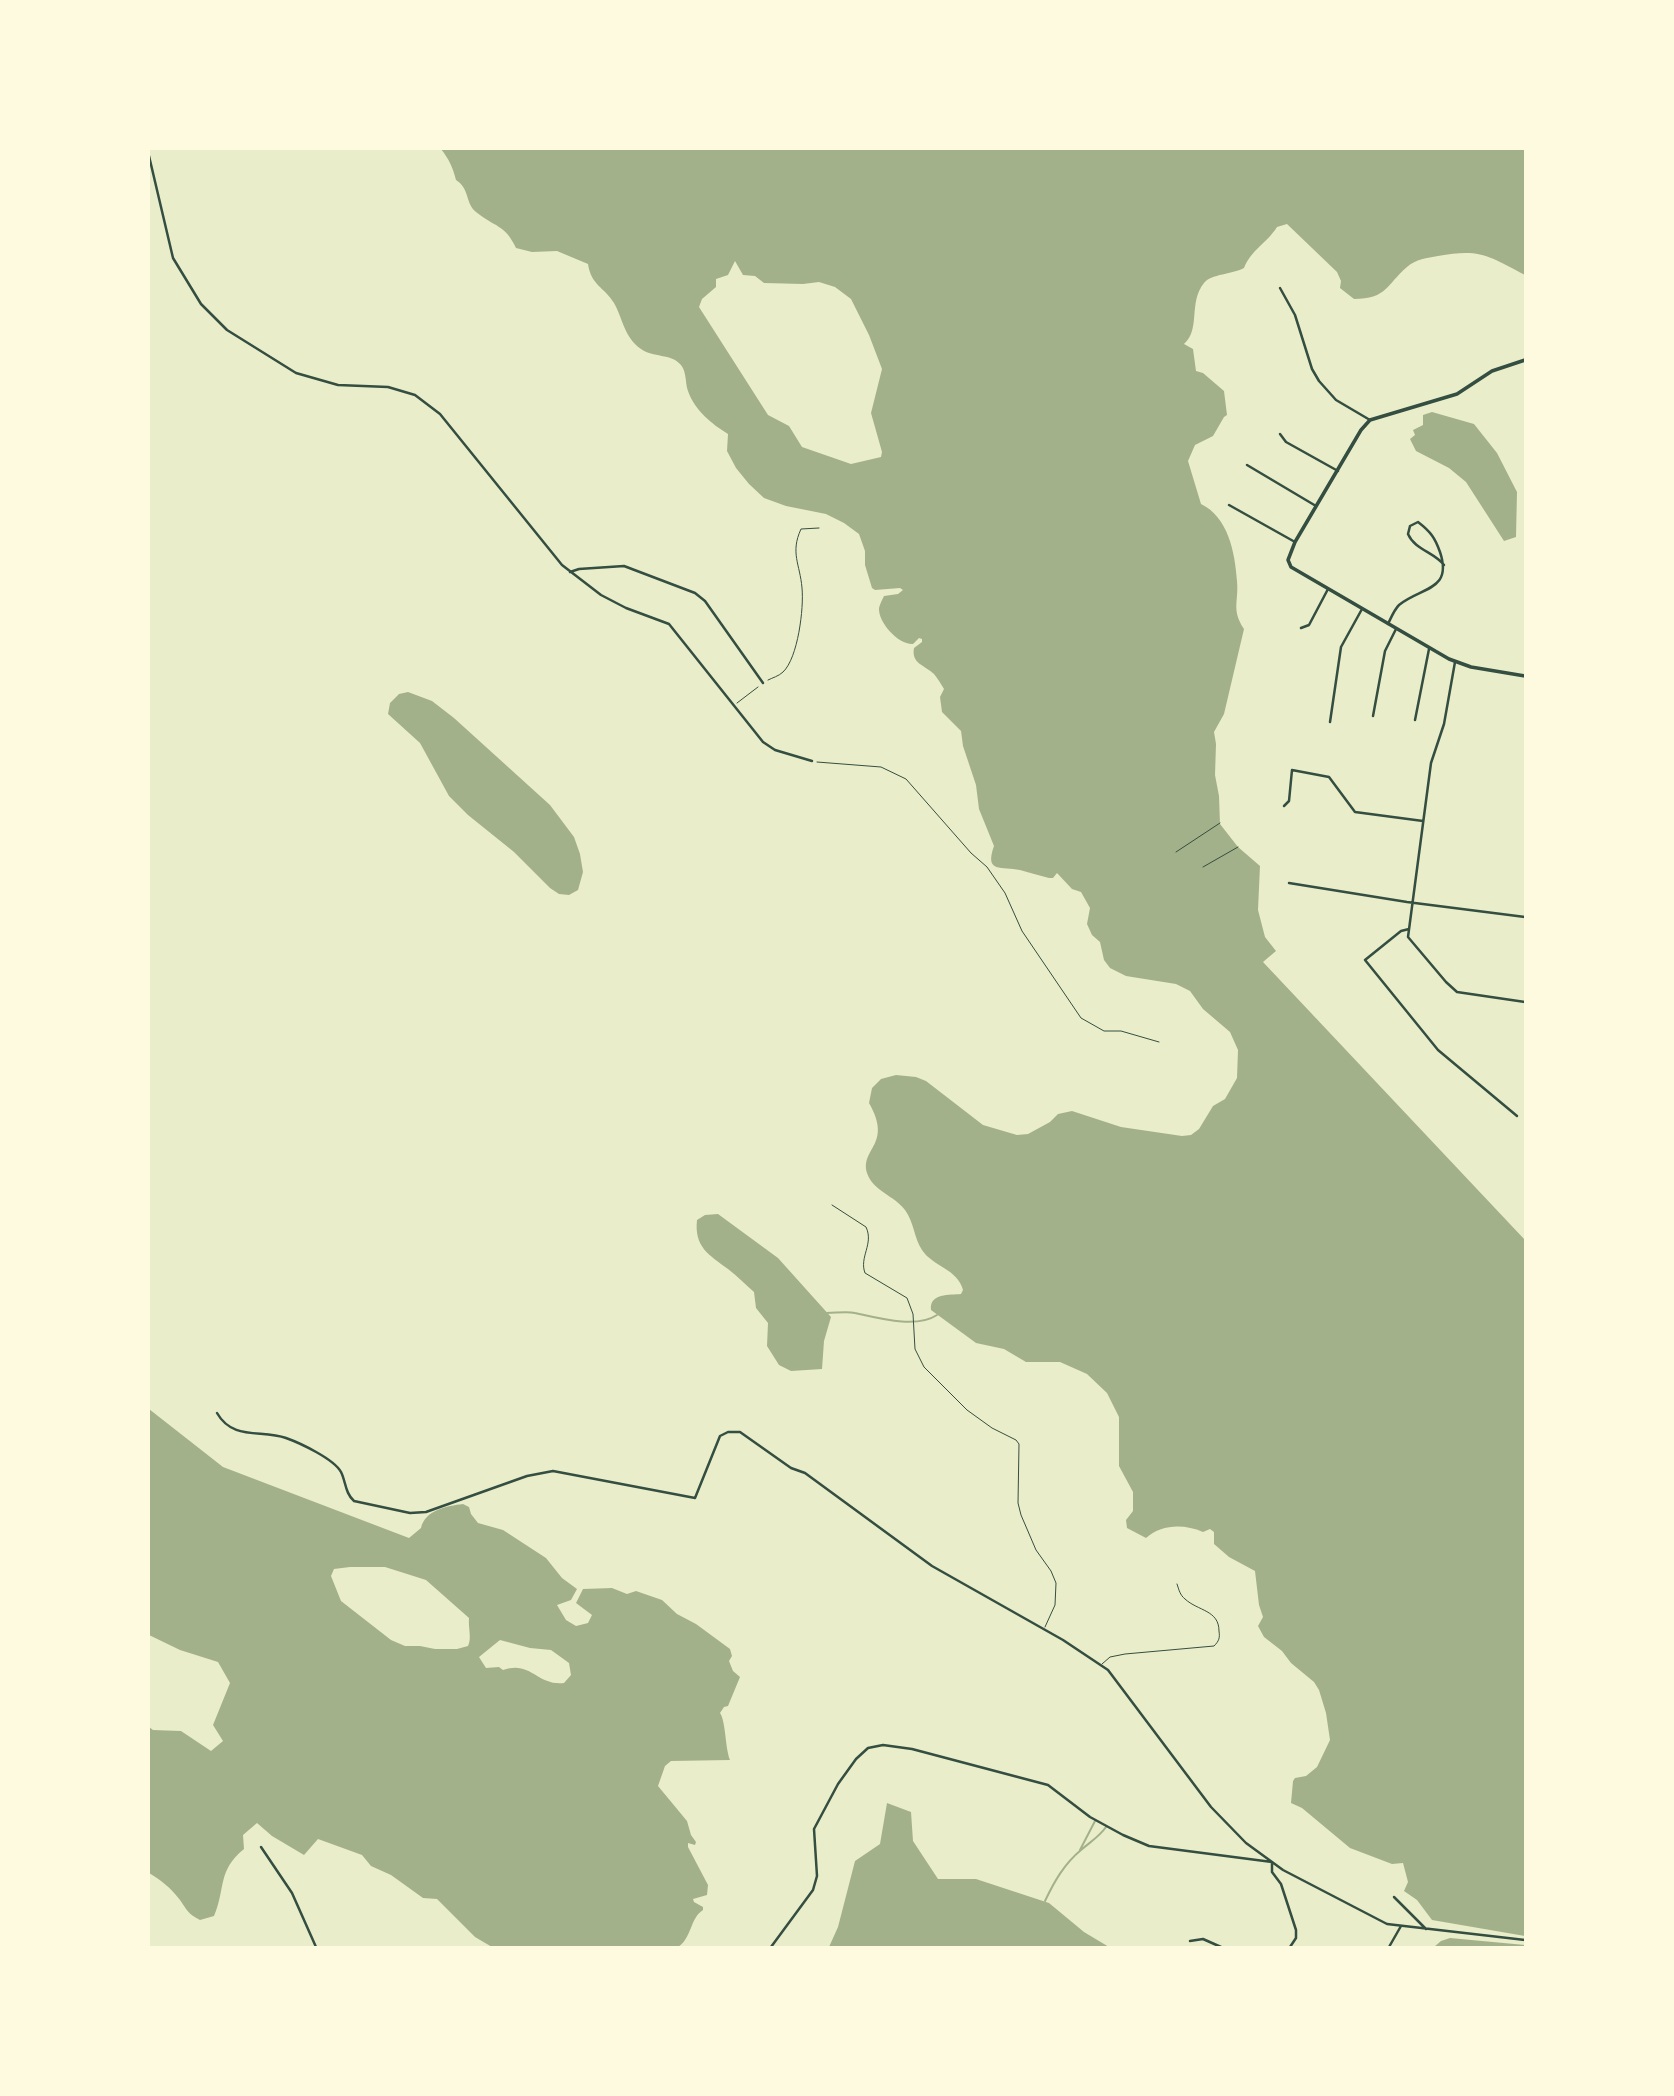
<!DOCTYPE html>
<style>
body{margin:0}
#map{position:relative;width:1674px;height:2096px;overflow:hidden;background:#e9edc9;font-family:"Noto Sans",sans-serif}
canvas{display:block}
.frame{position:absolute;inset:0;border:150px solid #fefae0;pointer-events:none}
</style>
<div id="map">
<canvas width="1674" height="2096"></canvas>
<div class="frame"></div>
</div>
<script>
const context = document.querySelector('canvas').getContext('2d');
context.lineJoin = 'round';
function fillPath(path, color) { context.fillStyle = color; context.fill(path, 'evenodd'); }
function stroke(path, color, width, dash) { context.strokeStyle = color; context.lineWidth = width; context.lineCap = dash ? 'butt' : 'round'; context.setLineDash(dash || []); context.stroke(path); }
const water = new Path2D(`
 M441 149H1525V275C1489 256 1480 248 1438 256 1427 258 1416 259 1407 267 1386 285 1387 299 1354 299L1340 288 1341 281 1337 272 1287 224 1277 227C1267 243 1251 250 1244 268 1234 274 1210 274 1204 283 1188 303 1201 329 1184 344L1193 349 1196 371 1203 373 1224 391 1227 415 1224 417 1213 436 1195 445 1188 461 1201 504C1228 517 1235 552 1237 581 1239 602 1231 609 1244 629L1224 714 1214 732 1216 744 1215 775 1219 796 1220 824 1238 847 1260 866 1258 910 1265 937 1276 951 1263 962 1525 1240V1936L1432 1920 1417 1900 1404 1891 1408 1882 1403 1863 1392 1864 1350 1848 1302 1808 1291 1803 1293 1781 1295 1778 1306 1776 1317 1767 1330 1740 1326 1713 1319 1690 1314 1682 1291 1663 1282 1651 1264 1637 1258 1626 1263 1617 1259 1605 1255 1571 1229 1557 1214 1544V1532L1210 1529 1203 1532C1184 1524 1162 1524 1146 1538L1127 1528 1126 1520 1133 1511V1492L1119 1466V1417L1107 1393 1087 1374 1060 1362H1026L1004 1349 976 1343 931 1310C929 1293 950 1295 961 1294L963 1290C958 1269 932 1266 922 1250 914 1238 914 1222 905 1210 895 1196 873 1191 867 1173 860 1148 893 1145 869 1103L872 1088 881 1079 896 1075 916 1077 926 1081 983 1125 1017 1135 1028 1134 1050 1122 1058 1114 1072 1111 1121 1127 1182 1136 1191 1135 1199 1129 1213 1106 1225 1099 1237 1078 1238 1050 1230 1032 1203 1009 1190 991 1176 984 1126 976 1110 968 1104 960 1100 942 1092 935 1087 924 1090 908 1081 892 1072 889 1057 873 1053 878H1049C1039 875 1029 873 1020 870 1002 866 984 874 994 846L979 809 976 785 963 746 961 731 942 712 940 697 944 689C941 684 938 679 934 674 925 665 911 664 914 648L922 642V639L919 638 913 644C899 645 878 623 879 608 880 604 882 600 884 596L898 594 903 590 900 588 875 590 872 588 865 565V551L859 534 844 523 826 514 786 506 764 498 749 484 736 468 727 451 728 434C712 424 695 411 688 391 685 383 687 373 681 365 671 353 653 358 641 349 624 337 623 319 614 303 604 287 591 285 588 264L557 251 532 252 516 248C505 224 494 227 476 212 465 203 470 189 456 180 453 168 449 159 441 149ZM735 261 743 275 755 276 764 283 803 284 819 282 835 287 851 299 869 335 882 369 871 413 882 452 881 457 851 464 802 447 789 426 768 415 699 307 702 299 716 287V279L728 275Z
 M1432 412 1474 424 1497 453 1517 492 1516 537 1504 541 1466 482 1449 468 1416 451 1410 439 1415 435 1413 430 1423 425V415Z
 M408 692 432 701 454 718 550 805 574 837 580 854 583 872 578 890 569 895 559 894 550 888 514 852 468 815 449 796 420 743 388 714 390 703 399 694Z
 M718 1214 778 1258 831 1317 824 1341 822 1369 791 1371 779 1365 767 1346 768 1323 756 1308 754 1292C746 1285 737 1276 728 1269 709 1255 694 1247 697 1220L705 1215Z
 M149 1409 223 1467 409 1538 421 1528C425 1510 447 1506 463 1504L469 1507 471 1514 478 1523 503 1530 546 1558 562 1578 577 1589 571 1600 557 1605 566 1620 576 1626 588 1623 592 1615 576 1603 583 1589 612 1588 627 1594 636 1591 662 1600 677 1614 696 1624 730 1649 732 1656 729 1661 733 1671 740 1677 728 1706 724 1707 720 1713C726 1722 725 1747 730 1760L671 1761 665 1766 658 1786 687 1821 691 1835 696 1842 695 1845 688 1843V1847L708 1885 707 1895 693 1899 694 1902 703 1907V1910C690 1918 692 1938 678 1947H492L475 1937 437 1899 423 1898 391 1875 371 1866 362 1855 318 1839 304 1855 272 1836 257 1823 243 1835 244 1849C217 1871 226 1888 214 1916L200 1920C188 1914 187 1910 180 1900 171 1888 161 1880 149 1873V1727L153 1730 181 1731 211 1751 223 1741 213 1725 230 1683 218 1662 180 1650 149 1635ZM350 1567H385L426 1580 469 1618C468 1628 472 1638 468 1646L457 1649H435L420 1646H405L391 1640 341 1601 331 1576 334 1569ZM500 1640 530 1648 551 1650 569 1663 571 1675 564 1683C537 1686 531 1660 503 1670L499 1667 486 1668 479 1657Z
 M887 1803 911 1812 913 1841 938 1879H976L1049 1903 1084 1932 1109 1947H829L838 1927 855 1861 880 1844Z
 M1450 1938 1525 1945V1947H1434L1441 1941Z`);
const stream = new Path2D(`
 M827 1313C836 1313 847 1311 855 1313 878 1318 916 1329 937 1315
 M1080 1850 1095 1821
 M1045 1901C1054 1882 1064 1864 1081 1850 1090 1842 1099 1837 1106 1827`);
const path = new Path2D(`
 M768 680C772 678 779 676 783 672 798 658 804 608 802 588 800 564 790 553 801 529L819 528
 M737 703 758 687
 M817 762 881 767 906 779 971 853 987 867 1005 893 1022 931 1081 1018 1104 1031H1121L1159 1042
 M1176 852 1220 823
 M1203 867 1238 847`);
const service = new Path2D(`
 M832 1205 866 1227C874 1244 859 1257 865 1273L907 1298 913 1314 915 1349 924 1367 967 1410 992 1428 1016 1440 1019 1444 1018 1503 1021 1515 1036 1550 1051 1571 1056 1583 1055 1605 1045 1627
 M1102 1664 1110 1657 1125 1654 1214 1646C1219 1641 1220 1638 1219 1631 1219 1610 1198 1611 1185 1599 1180 1595 1179 1590 1177 1584`);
const minor = new Path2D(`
 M149 156 173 258 201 304 227 330 296 373 338 385 388 387 415 395 440 414 562 565 601 595 626 608 669 624 763 742 775 750 812 761
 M1280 288 1295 315 1312 369 1319 381 1336 400 1370 420
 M1280 434 1286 442 1338 471
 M1247 465 1316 506
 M1229 505 1295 542
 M570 572 579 569 624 566 695 593 705 601 763 683
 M1388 624C1391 618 1394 610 1399 605 1421 587 1453 591 1440 552 1435 538 1431 532 1418 522L1410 526 1408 534C1415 550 1434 552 1444 565
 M1301 628 1309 625 1328 589
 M1455 662 1444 724 1431 763 1408 937 1446 982 1457 992 1525 1002
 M1373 716 1385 651 1396 629
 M1415 720 1429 649
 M1330 722 1341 647 1362 609
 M1284 806 1289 801 1292 770 1329 777 1355 812 1423 821
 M1289 883 1407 902 1525 917
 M1409 929 1401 931 1365 960 1438 1050 1517 1116
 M217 1413C233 1441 262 1429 286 1438 300 1443 334 1459 341 1472 346 1482 345 1493 354 1501L410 1513 426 1512 527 1476 553 1471 695 1498 720 1436 728 1432H740L791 1468 805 1473 932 1566 1063 1640 1108 1670 1211 1807 1246 1843 1283 1870 1387 1924 1525 1940
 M261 1847 292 1893 316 1947
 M1394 1897 1426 1929
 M1190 1941 1203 1939 1221 1947
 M771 1947 813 1890 817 1876 814 1829 838 1784 856 1759 868 1748 883 1745 912 1749 1048 1785 1090 1817 1123 1835 1149 1846 1272 1862V1872L1281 1884 1296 1930V1938L1290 1947
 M1389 1947 1401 1926`);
const tertiary = new Path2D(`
 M1525 360 1492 371 1457 394 1370 420 1361 430 1295 542 1288 560 1291 567 1449 659 1471 667 1525 676`);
fillPath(water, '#a3b18a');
stroke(stream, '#a3b18a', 2);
stroke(path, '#344e41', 1);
stroke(service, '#344e41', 1);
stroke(minor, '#344e41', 2.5);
stroke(tertiary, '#344e41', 3.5);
</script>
